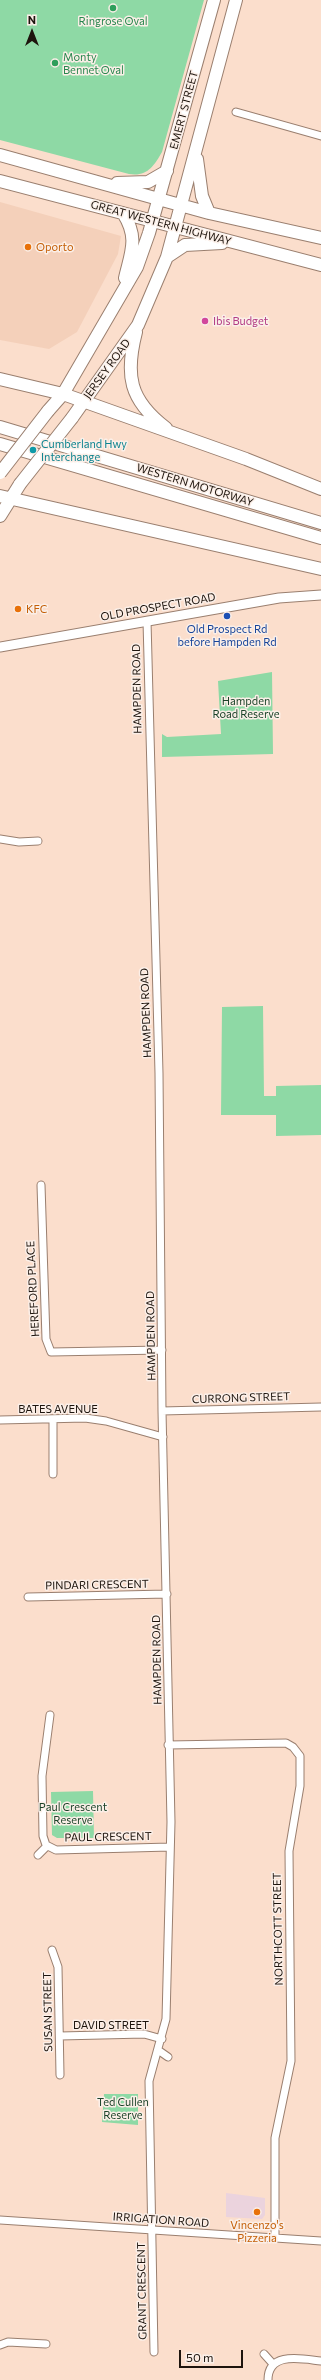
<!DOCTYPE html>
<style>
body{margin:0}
#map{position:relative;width:321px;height:2380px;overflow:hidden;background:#fbdecc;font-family:Commissioner,sans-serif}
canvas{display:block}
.north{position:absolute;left:12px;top:12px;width:40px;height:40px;-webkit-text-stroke:3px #fbefe8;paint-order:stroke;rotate:0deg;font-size:11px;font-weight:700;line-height:16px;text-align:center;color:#1d140d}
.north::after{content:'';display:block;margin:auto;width:14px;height:18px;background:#1d140d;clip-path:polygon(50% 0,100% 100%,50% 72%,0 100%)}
.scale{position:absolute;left:179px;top:2350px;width:64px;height:18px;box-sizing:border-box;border:2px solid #1d140d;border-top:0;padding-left:5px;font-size:12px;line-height:14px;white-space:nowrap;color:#1d140d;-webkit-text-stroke:3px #fbefe8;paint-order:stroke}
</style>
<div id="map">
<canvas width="321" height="2380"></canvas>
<div class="north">N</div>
<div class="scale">50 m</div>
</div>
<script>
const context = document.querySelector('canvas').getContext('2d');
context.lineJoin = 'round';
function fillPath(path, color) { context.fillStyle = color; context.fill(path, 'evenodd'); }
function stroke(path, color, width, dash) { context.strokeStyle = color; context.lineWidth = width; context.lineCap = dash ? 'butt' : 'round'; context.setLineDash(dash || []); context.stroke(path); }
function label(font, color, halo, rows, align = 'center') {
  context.font = font + ' Commissioner,sans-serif'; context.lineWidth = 3; context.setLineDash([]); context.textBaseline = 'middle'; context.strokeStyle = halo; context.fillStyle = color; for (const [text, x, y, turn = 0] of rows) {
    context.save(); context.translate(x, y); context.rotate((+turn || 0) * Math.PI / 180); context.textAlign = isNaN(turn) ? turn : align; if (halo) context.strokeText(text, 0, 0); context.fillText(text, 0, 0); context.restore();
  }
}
const commercial = new Path2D(`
 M226 2193 265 2198V2215L262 2219 226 2217Z`);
const built = new Path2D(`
 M0 202 121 236 118 254 77 332 49 349 0 340Z`);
const green = new Path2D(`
 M0 0H204L162 152C154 166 147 177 129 174L0 140Z
 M272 672 273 754 162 757V734L167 737 221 734 218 681Z
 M263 1006 264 1096H276V1086L321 1085V1135L276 1136V1115H221L222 1007Z
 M93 1791 94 1838H57L52 1835 51 1792Z
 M104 2094H138V2125L102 2122Z`);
const street = new Path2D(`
 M236 112 321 136
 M147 621 159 1073 162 1411 171 1822 166 2019 149 2081 154 2352
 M0 839 19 842 38 841
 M41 1185 46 1339 51 1352 162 1350
 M162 1411 321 1407
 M53 1419V1474
 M0 1420 85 1418 106 1421 163 1437
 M28 1597 167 1594
 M50 1715 42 1776 43 1836 46 1845 56 1850 170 1847
 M168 1745 286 1743 293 1747 300 1756V1786L289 1851 291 2061 275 2138V2238
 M38 1855 47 1846
 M52 1950 58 1967 60 2075
 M60 2036 144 2034 162 2039
 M158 2050 168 2057
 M0 2220 321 2241
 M0 2345 8 2342 46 2344
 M264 2354 273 2364
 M268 2380C268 2351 302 2359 321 2361`);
const secondary = new Path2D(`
 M0 647 279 598 321 595`);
const highway = new Path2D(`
 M0 155 209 213 321 238
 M197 159 202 196 209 213
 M0 181 321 265
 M117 183 148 182 167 171
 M123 213C139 238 131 252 125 278
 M167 257 185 245 222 243
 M136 332C125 375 129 400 166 428
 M0 379 63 394 246 459 321 489
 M48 411 63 394 137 267 149 233 214 0
 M72 418 138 325 167 257 236 0
 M0 427 321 523
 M0 444 321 538
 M0 496 321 569
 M0 516 20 484`);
const highwayBridge = new Path2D(`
 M0 473 48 411
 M20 484 72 418`);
const markers = [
 [113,8,4,"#2e9e5b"],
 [55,63,4,"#2e9e5b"],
 [28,247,4,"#e8710a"],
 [205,321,4,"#d1479c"],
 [33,450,4,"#0f9aa8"],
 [18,609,4,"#e8710a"],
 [227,616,4,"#1a4fb4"],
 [257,2212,4,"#e8710a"]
];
const leisureNames = [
 ["Ringrose Oval",113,21],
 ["Monty",63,57,"left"],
 ["Bennet Oval",63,70,"left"]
];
const streetNames = [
 ["EMERT STREET",184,110,-75],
 ["GREAT WESTERN HIGHWAY",161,223,15],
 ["JERSEY ROAD",107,369,-54],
 ["WESTERN MOTORWAY",195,485,17],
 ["OLD PROSPECT ROAD",158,607,-10],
 ["HAMPDEN ROAD",137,689,-91],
 ["HAMPDEN ROAD",146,1013,-92],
 ["HEREFORD PLACE",33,1289,-93],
 ["HAMPDEN ROAD",151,1336,-91],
 ["CURRONG STREET",241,1398,-2],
 ["BATES AVENUE",58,1409],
 ["PINDARI CRESCENT",97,1585,-1],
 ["HAMPDEN ROAD",157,1660,-91],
 ["PAUL CRESCENT",108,1837,-1],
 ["NORTHCOTT STREET",278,1929,-91],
 ["SUSAN STREET",48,2012,-91],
 ["DAVID STREET",111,2025],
 ["IRRIGATION ROAD",161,2220,4],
 ["GRANT CRESCENT",142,2291,-91]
];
const foodNames = [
 ["Oporto",36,247],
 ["KFC",26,609],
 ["Vincenzo's",257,2225,"center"],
 ["Pizzeria",257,2238,"center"]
];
const hotelNames = [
 ["Ibis Budget",213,321]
];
const cultureNames = [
 ["Cumberland Hwy",41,444],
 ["Interchange",41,457]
];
const transitNames = [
 ["Old Prospect Rd",227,629],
 ["before Hampden Rd",227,642]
];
const parkNames = [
 ["Hampden",246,701],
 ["Road Reserve",246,714],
 ["Paul Crescent",73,1807],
 ["Reserve",73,1820],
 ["Ted Cullen",123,2102],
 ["Reserve",123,2115]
];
fillPath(commercial, '#ebd3dd');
fillPath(built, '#f4d0ba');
fillPath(green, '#8ed9a5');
stroke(street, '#9a7f6f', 9);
stroke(secondary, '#9a7f6f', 11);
stroke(highway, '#9a7f6f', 14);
stroke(street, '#fff', 7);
stroke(secondary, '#fff', 9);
stroke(highway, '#fff', 12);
stroke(highwayBridge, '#9a7f6f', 14, []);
stroke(highwayBridge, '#fff', 12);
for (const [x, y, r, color] of markers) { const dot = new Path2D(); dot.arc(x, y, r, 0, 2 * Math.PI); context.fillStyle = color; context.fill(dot); stroke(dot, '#fbefe8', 1.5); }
label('11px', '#27864d', '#fbefe8', leisureNames);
label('11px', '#1d140d', '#fbefe8', streetNames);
label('11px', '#c56008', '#fbefe8', foodNames, 'left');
label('11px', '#b23c85', '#fbefe8', hotelNames, 'left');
label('11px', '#0d838f', '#fbefe8', cultureNames, 'left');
label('11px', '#164399', '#fbefe8', transitNames);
label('11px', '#1b4329', '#fbefe8', parkNames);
</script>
